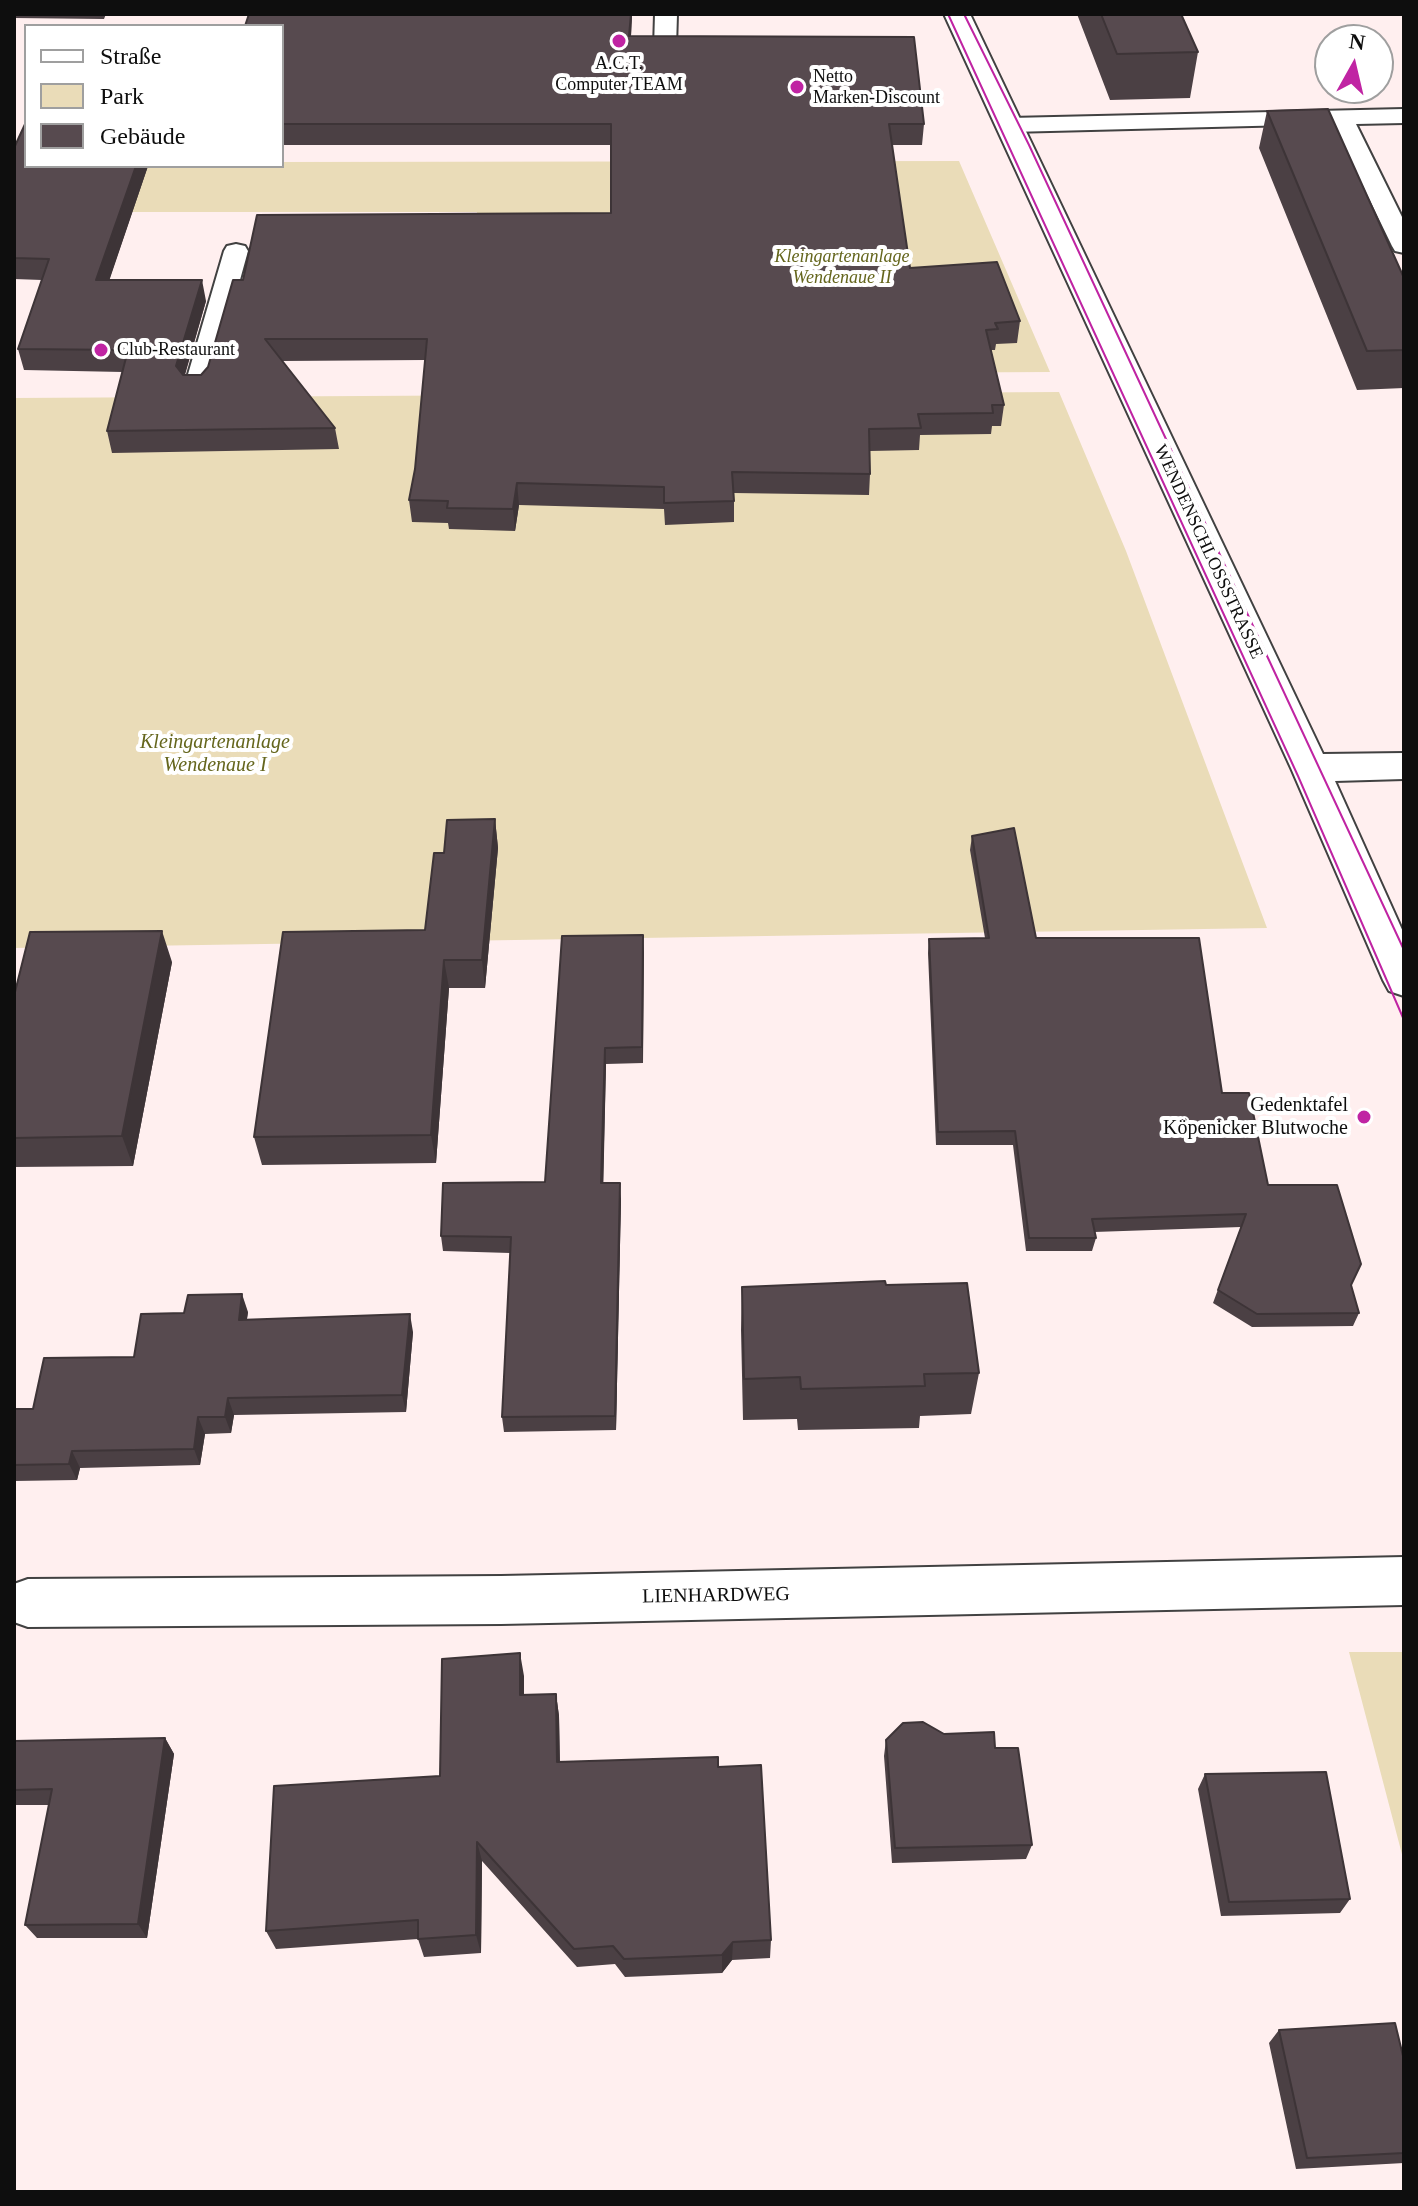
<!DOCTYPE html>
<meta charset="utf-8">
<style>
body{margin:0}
#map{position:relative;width:1418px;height:2206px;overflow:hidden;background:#ffefef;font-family:"Times New Roman",serif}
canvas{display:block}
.frame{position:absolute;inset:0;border:16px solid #0e0e0e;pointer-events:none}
.legend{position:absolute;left:24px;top:24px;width:260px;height:144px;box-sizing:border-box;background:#fff;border:2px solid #9f9f9f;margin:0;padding:10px 14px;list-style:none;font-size:24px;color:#0e0e0e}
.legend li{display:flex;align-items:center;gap:16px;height:40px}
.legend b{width:40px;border:2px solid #9f9f9f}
.north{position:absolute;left:1314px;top:24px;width:80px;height:80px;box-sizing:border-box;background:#fff;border:2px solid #9f9f9f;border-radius:50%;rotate:8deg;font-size:22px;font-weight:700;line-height:32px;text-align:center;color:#0e0e0e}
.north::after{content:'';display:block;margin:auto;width:28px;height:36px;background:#c024a3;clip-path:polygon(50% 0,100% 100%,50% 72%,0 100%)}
</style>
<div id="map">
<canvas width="1418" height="2206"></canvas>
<div class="frame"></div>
<ul class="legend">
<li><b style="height:10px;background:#fff"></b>Straße</li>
<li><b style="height:22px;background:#eadcb8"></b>Park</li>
<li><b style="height:22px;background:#574a4f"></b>Gebäude</li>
</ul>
<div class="north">N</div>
</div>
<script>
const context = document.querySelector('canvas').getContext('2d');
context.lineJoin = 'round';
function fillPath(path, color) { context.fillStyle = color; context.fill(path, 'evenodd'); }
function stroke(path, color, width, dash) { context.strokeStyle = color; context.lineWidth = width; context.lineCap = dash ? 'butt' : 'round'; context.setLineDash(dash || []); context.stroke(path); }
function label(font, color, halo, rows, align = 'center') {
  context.font = font + ' "Times New Roman",serif'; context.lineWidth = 8; context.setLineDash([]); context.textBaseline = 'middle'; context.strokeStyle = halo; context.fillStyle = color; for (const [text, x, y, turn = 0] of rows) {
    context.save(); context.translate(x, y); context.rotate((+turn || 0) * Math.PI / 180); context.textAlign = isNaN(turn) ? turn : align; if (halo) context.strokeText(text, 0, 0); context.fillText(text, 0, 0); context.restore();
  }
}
const green = new Path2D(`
 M959 161 1050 372 500 375 473 274 477 212H14V162L26 166H282V162Z
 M1059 392 1126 551 1267 928 14 948V398Z
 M1349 1652H1404V1862Z`);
const lane = new Path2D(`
 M655 14H677L676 48 673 53H657L654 48Z
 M1404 109V123L1356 124 1404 221V253L1395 251 1392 246 1333 124 1010 132 1002 130 999 125 1002 120 1010 118Z
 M236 244 245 246 248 251 210 388 206 394H188L184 388 224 251 227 246Z`);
const street = new Path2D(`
 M944 14H970L1323 754 1404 753V779L1335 781 1404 934V996L1389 991 1383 980 1291 768Z
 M1404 1557V1605L501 1624 28 1627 14 1622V1584L28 1579 501 1576Z`);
const tram = new Path2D(`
 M948 14 1298 776 1404 1020
 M964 14 1029 145 1404 950`);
const wall = new Path2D(`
 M14 14H106L104 19 14 18Z
 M249 14H632L631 36 924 124 922 145H892L910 268 1020 321 1017 343 996 344 995 350H991L1004 405 1001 426H992L991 434 920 435 919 450 870 451V474L869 495 734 493V522L665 525 664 509 519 505 515 531 449 529 448 523 412 522 409 500 415 469 425 360 282 361 335 428 339 449 112 453 107 431 123 372 24 370 18 349 42 280 14 279V148L148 166 109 280 206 301 185 375H201L208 367 243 280 611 213V145H282V26Z
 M1077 14H1181L1198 52 1190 98 1110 100Z
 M1267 111 1404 278V388L1357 390 1259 148Z
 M495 819 498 848 485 988H449L436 1163 262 1165 254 1137 425 930 444 853Z
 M972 836 1036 938 1222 1093 1268 1185 1351 1286 1359 1313 1353 1326 1252 1327 1213 1303 1241 1227 1094 1232 1096 1238 1092 1251H1026L1013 1145H936L928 953 929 939 985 938 970 850Z
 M643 935V1063L606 1064 603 1183 621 1199 616 1430 504 1432 502 1417 510 1253 443 1251 441 1236 545 1182Z
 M172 962 133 1166 14 1167V996Z
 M886 1285 979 1373 971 1414 920 1416 919 1428 798 1430 797 1419 743 1420 741 1330 742 1287Z
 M248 1312 247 1319 413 1332 406 1412 234 1415 231 1433 205 1434 200 1465 80 1468 77 1480 14 1481V1409H33L134 1357Z
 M524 1676V1695L556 1694 559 1716 560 1762 718 1767 771 1940 770 1958 732 1960 722 1973 625 1977 615 1964 577 1967 482 1861 481 1953 424 1957 418 1939 276 1949 266 1931 440 1776Z
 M944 1734 995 1748 1032 1845 1026 1859 892 1863 884 1756 886 1740Z
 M165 1738 174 1754 147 1938H37L25 1925 49 1805H14V1741Z
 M1205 1774 1350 1899 1340 1913 1221 1916 1198 1789Z
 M1279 2030 1404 2060V2163L1296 2169 1269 2043Z`);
const shadedWall = new Path2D(`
 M631 14H632L630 57 629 36Z
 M136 166H148L102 302 96 280Z
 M202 280 206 301 181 387 176 366Z
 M517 483 519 505 515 531 513 509Z
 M495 819 498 848 485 988 482 960Z
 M162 931 172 962 133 1166 122 1136Z
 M643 935 644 952 643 1063 642 1047Z
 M444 960 449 988 436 1163 431 1135Z
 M605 1048 606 1064 603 1199 601 1183Z
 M620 1183 621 1199 616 1430 615 1416Z
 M242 1294 248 1312 244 1337 239 1320Z
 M410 1314 413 1332 406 1412 402 1395Z
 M228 1398 234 1415 231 1433 225 1417Z
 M198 1417 205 1434 200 1465 194 1449Z
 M72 1451 80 1468 77 1480 69 1464Z
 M520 1653 524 1676V1718L520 1695Z
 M556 1694 559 1716 560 1783 557 1762Z
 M165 1738 174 1754 147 1938 138 1924Z
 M477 1842 482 1861 481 1953 476 1935Z
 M733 1942 732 1960 722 1973V1955Z`);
const building = new Path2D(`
 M249 14H631L629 36 914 37 924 124H889L910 268 997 262 1020 321 995 323 998 329 986 330 1004 405H992L993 413 918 414 921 428 869 429 870 474 732 472 734 501 664 503V487L517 483 513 509 447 508 448 501 409 500 415 469 427 339H265L335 428 107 431 128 350 18 349 49 259 14 258V148L26 122V166H136L96 280H202L176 366 183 375H201L208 367 233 280H243L257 215 611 213V124H282V26H245Z
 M1101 14H1181L1198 52 1117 54Z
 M1328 109 1404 278V350L1367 351 1267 111Z
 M495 819 482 960H444L431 1135 254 1137 283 932 425 930 434 853H444L447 820Z
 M1014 828 1036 938H1199L1222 1093H1249L1268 1185H1337L1361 1264 1351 1285 1359 1313 1257 1314 1218 1290 1246 1214 1092 1219 1096 1238H1029L1015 1131 938 1132 929 939 989 938 972 836Z
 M162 931 122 1136 14 1138V996L30 932Z
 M643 935 642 1047 605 1048 601 1183H620L615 1416 502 1417 511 1237 441 1236 443 1183 545 1182 562 936Z
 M885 1281 886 1285 967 1283 979 1373 924 1374 925 1386 801 1389 800 1377 744 1379 742 1287Z
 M242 1294 239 1320 410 1314 402 1395 228 1398 225 1417H198L194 1449 72 1451 69 1464 14 1465V1409H33L44 1358 134 1357 141 1314 184 1313 188 1295Z
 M520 1653V1695L556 1694 557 1762 718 1757V1767L761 1765 771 1940 733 1942 722 1955 624 1959 613 1946 574 1949 477 1842 476 1935 418 1939V1920L266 1931 274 1786 440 1776 442 1659Z
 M923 1722 944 1734 994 1732 995 1748H1018L1032 1845 895 1848 886 1740 903 1723Z
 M165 1738 138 1924 25 1925 52 1789 14 1790V1741Z
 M1326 1772 1350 1899 1229 1902 1205 1774Z
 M1395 2023 1404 2060V2153L1307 2158 1279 2030Z`);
const markers = [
 [619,41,8,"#c024a3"],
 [797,87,8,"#c024a3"],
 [101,350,8,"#c024a3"],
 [1364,1117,8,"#c024a3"]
];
const farPoinames = [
 ["A.C.T.",619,64,"center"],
 ["Computer TEAM",619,85,"center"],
 ["Netto",813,77],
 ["Marken-Discount",813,98],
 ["Club-Restaurant",117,350]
];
const farParknames = [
 ["Kleingartenanlage",842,257],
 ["Wendenaue II",842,278]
];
const farStreetnames = [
 ["WENDENSCHLOSSSTRASSE",1208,552,65]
];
const parkNames = [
 ["Kleingartenanlage",215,743],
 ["Wendenaue I",215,766]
];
const poiNames = [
 ["Gedenktafel",1348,1106],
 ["Köpenicker Blutwoche",1348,1129]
];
const streetNames = [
 ["LIENHARDWEG",716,1596,-1]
];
fillPath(green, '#eadcb8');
stroke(lane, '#414141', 4);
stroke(street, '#414141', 4);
fillPath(lane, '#fff');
fillPath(street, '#fff');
stroke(tram, '#c024a3', 2);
fillPath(wall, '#4b4044');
fillPath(shadedWall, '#3d3437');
fillPath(building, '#574a4f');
stroke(building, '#3d3437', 2);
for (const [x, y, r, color] of markers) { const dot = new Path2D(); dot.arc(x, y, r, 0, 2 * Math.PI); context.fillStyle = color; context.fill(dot); stroke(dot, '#fff', 3); }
label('18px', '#0e0e0e', '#fff', farPoinames, 'left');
label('italic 18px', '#65661d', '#fff', farParknames);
label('18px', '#0e0e0e', '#fff', farStreetnames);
label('italic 20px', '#65661d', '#fff', parkNames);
label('20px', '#0e0e0e', '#fff', poiNames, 'right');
label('20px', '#0e0e0e', '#fff', streetNames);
</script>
